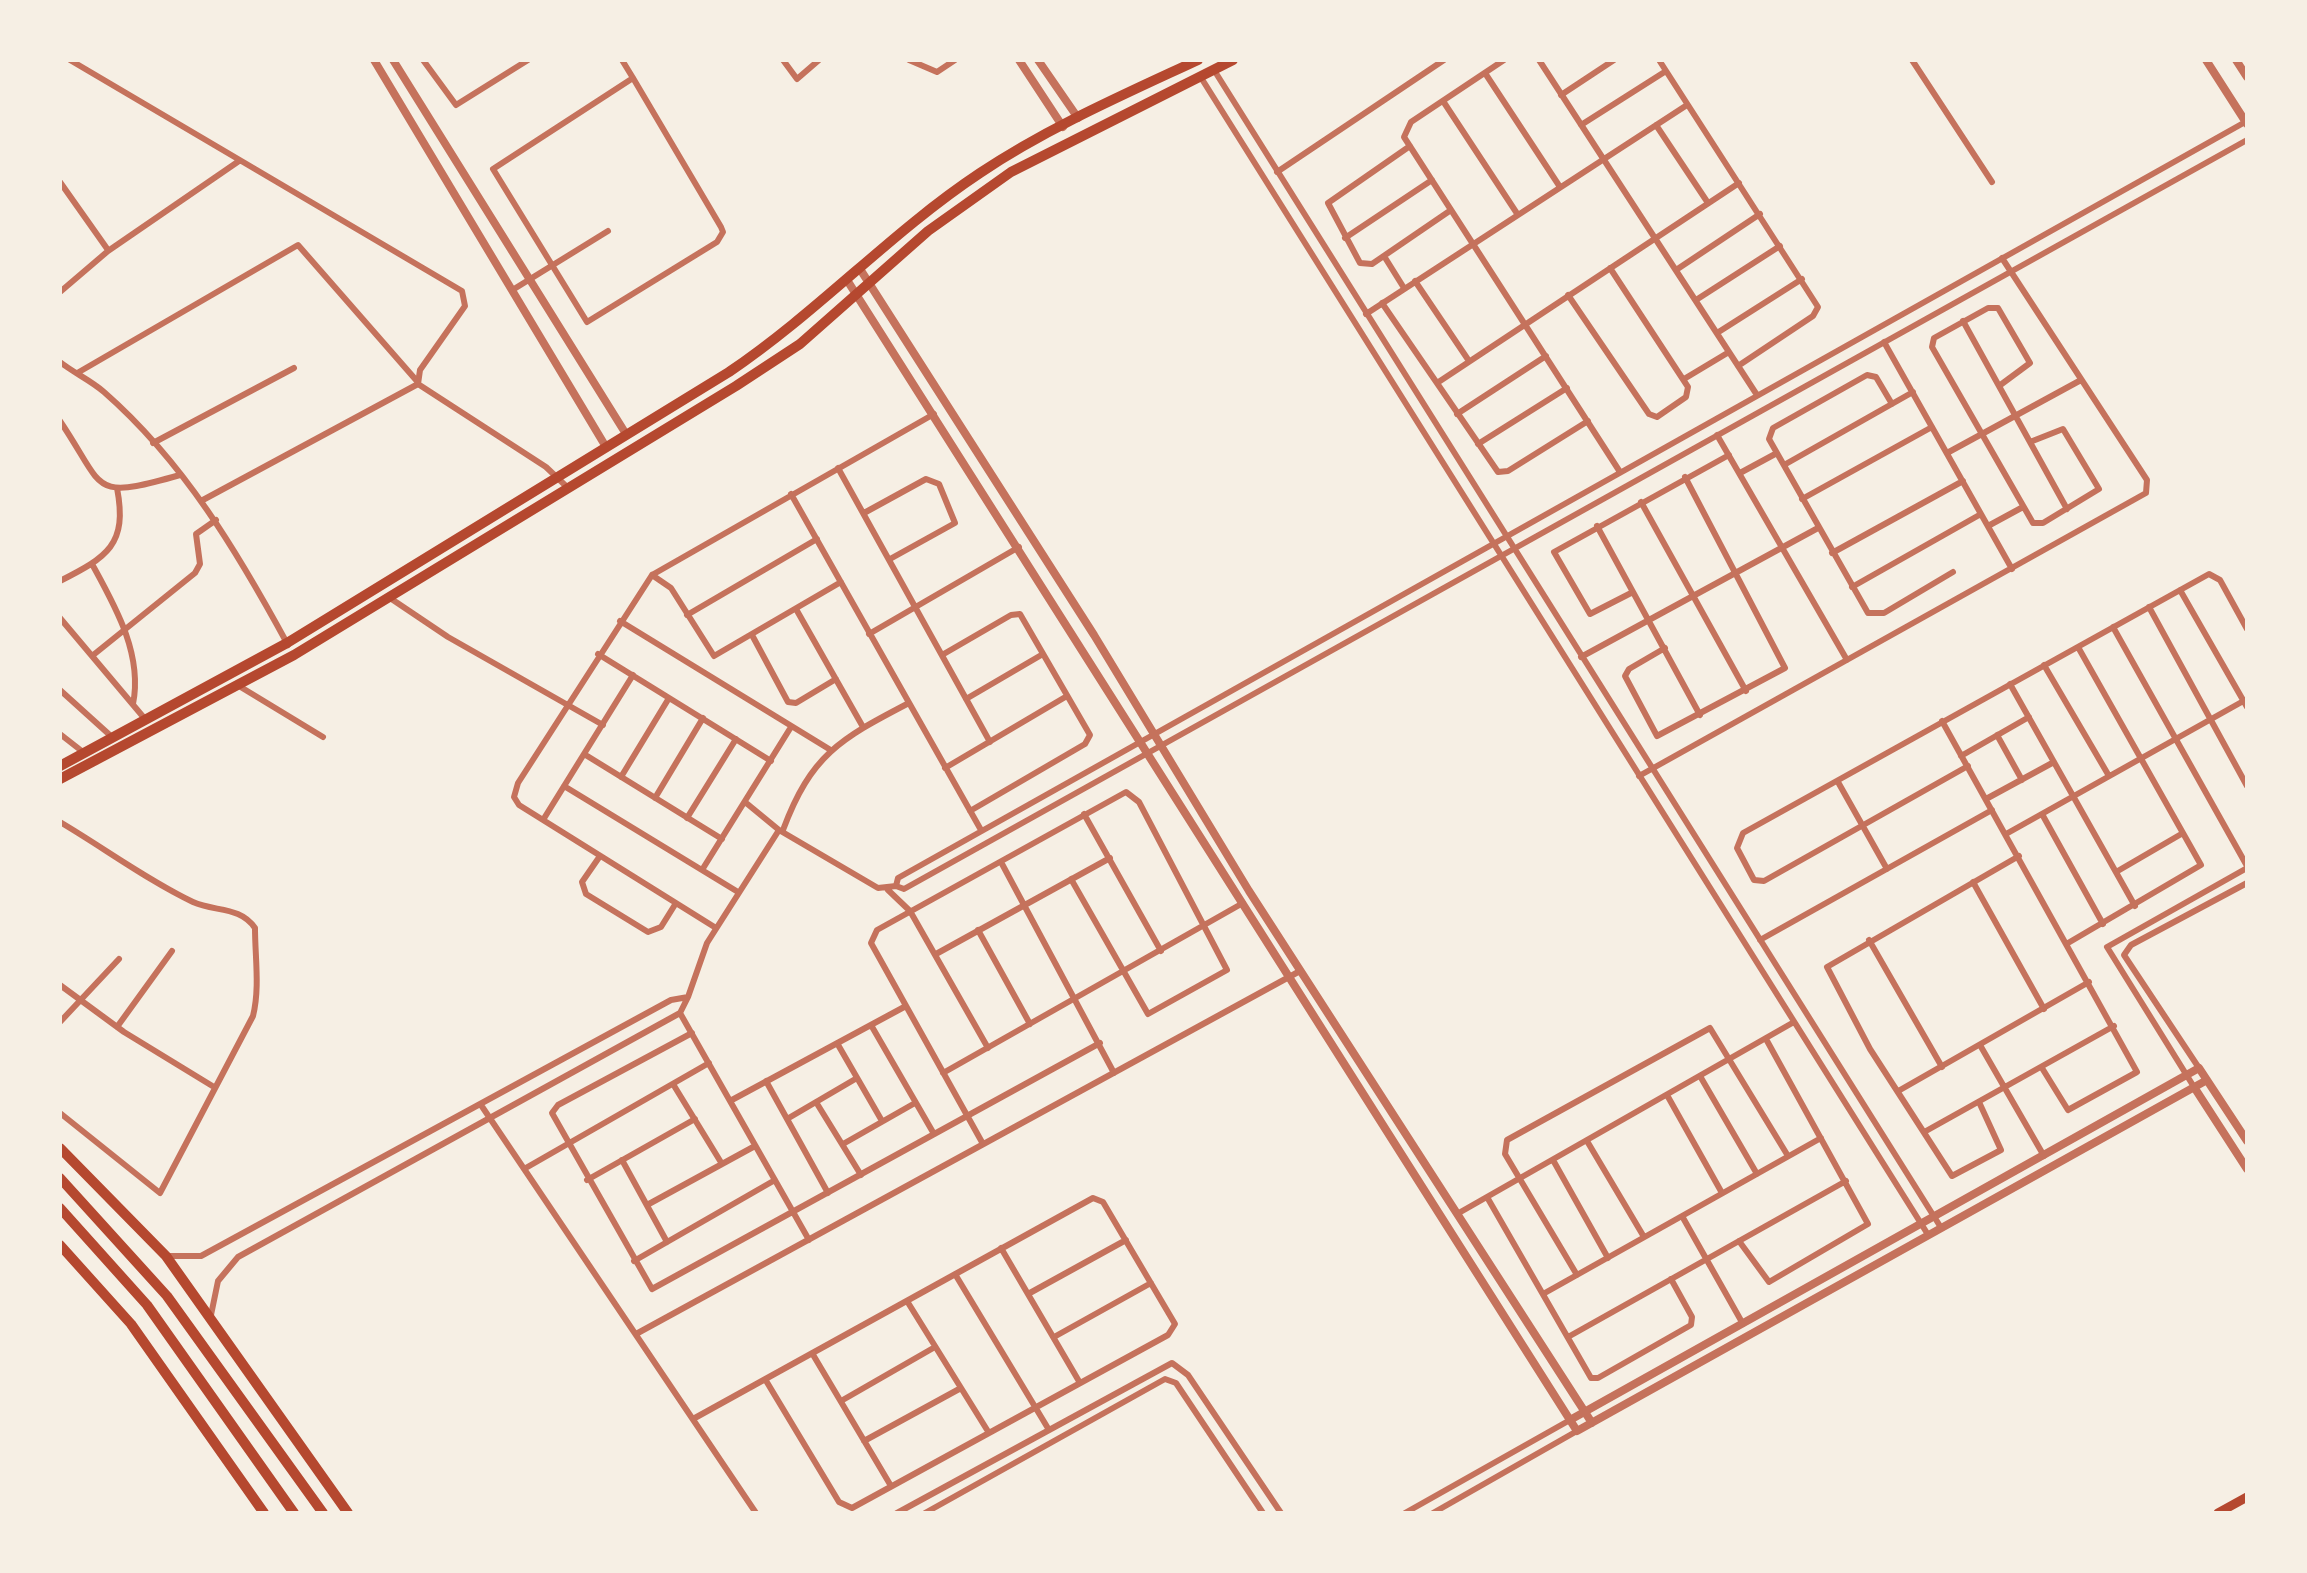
<!DOCTYPE html>
<style>
body{margin:0}
#map{position:relative;width:2307px;height:1573px;overflow:hidden;background:#f6efe4;font-family:"Source Serif 4",serif}
canvas{display:block}
.frame{position:absolute;inset:0;border:62px solid #f6efe4;pointer-events:none}
</style>
<div id="map">
<canvas width="2307" height="1573"></canvas>
<div class="frame"></div>
</div>
<script>
const context = document.querySelector('canvas').getContext('2d');
context.lineJoin = 'round';
function stroke(path, color, width, dash) { context.strokeStyle = color; context.lineWidth = width; context.lineCap = dash ? 'butt' : 'round'; context.setLineDash(dash || []); context.stroke(path); }
const minor = new Path2D(`
 M70 60 462 291 465 306 420 370 418 384 546 467 567 487
 M423 60 456 105 528 60
 M622 60 633 78 721 227 723 232 717 242 587 322 493 169 633 78
 M783 60 797 79 819 60
 M909 60 937 72 955 60
 M1504 60 1411 122 1404 137 1620 472
 M1539 60 1757 395
 M1659 60 1818 307 1813 316 1738 366
 M1912 60 1992 182
 M1214 70 1940 1226
 M1485 73 1560 187
 M1200 76 1927 1233
 M1561 95 1614 60
 M1443 101 1518 215
 M2247 121 898 878 896 886 904 889 2247 140
 M1581 125 1666 71
 M1656 125 1708 203
 M1410 146 1328 203 1360 263 1372 264 1451 210
 M1277 172 1444 60
 M60 182 108 250
 M1345 238 1432 180
 M1384 256 1404 288
 M1676 270 1760 214
 M1415 281 1469 361
 M514 289 608 231
 M60 292 108 251 239 161
 M1568 295 1649 414 1657 417 1686 397 1688 387 1610 268
 M1696 300 1780 246
 M1382 303 1498 472 1508 471 1588 421
 M1366 314 1687 105
 M1963 321 2067 509
 M1717 333 1802 279
 M1884 342 2012 569
 M60 362C74 373 90 380 104 392 184 462 238 553 288 645
 M79 372 298 245 416 380
 M1684 379 1729 352
 M1437 383 1739 183
 M1999 386 2030 363 1998 308H1988L1934 338 1932 347 2033 523H2043L2099 489 2063 429 2030 442
 M1892 404 1876 377 1867 375 1773 428 1769 439 1868 613H1884L1953 572
 M1457 414 1546 356
 M60 421C106 489 89 501 180 475
 M1717 435 1847 660
 M153 443 294 368
 M1478 444 1567 388
 M1947 453 2081 380
 M1784 465 1913 392
 M838 468 990 742
 M1740 473 1777 453
 M791 494 981 830
 M1802 499 1932 427
 M201 501 418 384
 M1641 502 1746 691
 M864 513 926 479 939 484 955 523 890 559
 M1597 526 1700 715
 M1988 526 2023 507
 M1832 553 1963 481
 M92 564C115 606 143 654 133 704
 M652 575 671 588 714 656 841 582
 M60 581C107 557 128 545 117 488
 M1852 587 1981 514
 M2180 590 2247 707
 M1633 592 1590 614 1554 552 1729 455
 M390 598 448 637 603 725
 M2149 607 2247 786
 M796 609 863 727
 M687 615 817 539
 M60 618 145 719
 M620 621 829 749
 M2113 627 2247 866
 M869 634 1019 547
 M752 635 788 702 796 703 836 679
 M1665 648 1629 669 1625 676 1657 736 1785 668 1685 477
 M598 654 771 761
 M942 655 1011 615 1020 614 1090 735 1085 744 970 811
 M92 656 195 573 200 564 196 534 216 520
 M1581 657 1818 528
 M2044 665 2109 776
 M2010 684 2135 906
 M239 686 323 737
 M60 690 112 737
 M966 699 1043 654
 M1942 721 2137 1072 2068 1110 2042 1068
 M60 734 83 752
 M1997 735 2022 780
 M584 754 722 839
 M1961 756 2029 717
 M1968 766 1764 881 1754 880 1737 848 1743 833 2209 574 2220 580 2247 629
 M945 768 1067 696
 M1639 776 2146 493 2147 480 2002 258
 M621 777 669 698
 M1838 782 1887 869
 M564 786 738 892
 M655 798 703 718
 M1986 799 2054 762
 M745 802 779 830
 M1084 814 1161 951
 M2042 814 2103 924
 M687 818 736 739
 M543 820 633 675
 M60 822C104 848 147 880 193 902 215 912 240 906 255 928 255 957 260 988 253 1016L160 1193 60 1113
 M783 830C811 755 840 739 907 704
 M2006 834 2247 699
 M600 856 582 882 586 894 648 932 661 927 676 903
 M1001 862 1114 1073
 M702 870 791 727
 M2116 872 2183 833
 M1973 882 2044 1009
 M888 890 910 911 988 1048
 M716 928 519 805 514 797 518 783 652 575 934 414
 M978 930 1030 1024
 M1760 940 1992 810
 M1869 940 1942 1067
 M2068 943 2201 865 2078 647
 M936 954 1110 858
 M60 985 124 1032 214 1087
 M688 997 707 943 779 830 878 888 896 886
 M680 1013 809 1240
 M60 1022 119 959
 M871 1025 934 1134
 M117 1027 172 951
 M692 1033 558 1105 552 1113 652 1289 1100 1043
 M837 1043 882 1121
 M1980 1045 2044 1156
 M2199 1068 2124 955 2131 945 2247 883
 M943 1073 1243 903
 M1700 1076 1757 1174
 M766 1081 828 1193
 M673 1084 722 1164
 M2194 1087 2107 947 2247 868
 M1900 1090 2089 982
 M1667 1095 1722 1193
 M730 1101 906 1006
 M816 1102 861 1175
 M1979 1102 2001 1150 1952 1176 1870 1049 1827 967 2019 856
 M481 1105 756 1513
 M787 1119 857 1078
 M1926 1131 2114 1026
 M1587 1141 1644 1237
 M843 1144 915 1103
 M983 1144 871 943 877 930 1126 792 1139 802 1227 970 1148 1014 1071 879
 M622 1160 667 1242
 M1553 1160 1608 1258
 M524 1169 709 1063
 M587 1180 695 1119
 M1487 1197 1591 1378H1598L1691 1325 1692 1317 1671 1279
 M647 1205 755 1146
 M1457 1214 1794 1022
 M1682 1216 1743 1324
 M1739 1241 1769 1282 1868 1224 1766 1039
 M1001 1248 1080 1383
 M167 1256H201L671 1000 688 997 680 1013 238 1257 218 1281 211 1315
 M634 1261 775 1180
 M955 1274 1049 1430
 M1577 1275 1505 1154 1507 1140 1710 1028 1788 1156
 M1028 1294 1126 1240
 M1543 1294 1821 1138
 M907 1301 989 1433
 M636 1334 1300 971
 M1054 1337 1151 1283
 M1568 1337 1846 1181
 M812 1353 891 1486
 M841 1401 935 1347
 M693 1419 1093 1198 1103 1202 1175 1324 1168 1335 852 1508 839 1502 765 1379
 M864 1441 961 1388
 M897 1513 1172 1363 1188 1375 1281 1513
 M925 1513 1165 1379 1176 1383 1263 1513
 M1405 1513 1570 1420
 M1433 1513 1577 1431`);
const tertiary = new Path2D(`
 M374 60 606 447
 M393 60 626 434
 M1019 60 1063 127
 M1038 60 1078 118
 M2206 60 2247 124
 M2236 60 2247 77
 M860 269 1094 635 1249 891 1592 1423
 M847 280 1577 1431 2207 1080
 M2194 1087 2247 1169
 M1570 1420 2199 1068 2247 1141`);
const secondary = new Path2D(`
 M2218 1513 2247 1497`);
const primary = new Path2D(`
 M60 766 287 643 729 372C818 312 891 232 980 173 1047 128 1125 94 1198 60
 M60 779 294 655 736 386 800 344 928 231 1011 172 1233 60
 M60 1148 166 1256 348 1513
 M60 1245 131 1324 264 1513`);
const trunk = new Path2D(`
 M60 1178 167 1296 323 1513
 M60 1208 147 1305 294 1513`);
stroke(minor, '#c5725c', 6);
stroke(tertiary, '#c5725c', 8);
stroke(secondary, '#b5482f', 9);
stroke(primary, '#b5482f', 10);
stroke(trunk, '#b5482f', 10);
</script>
